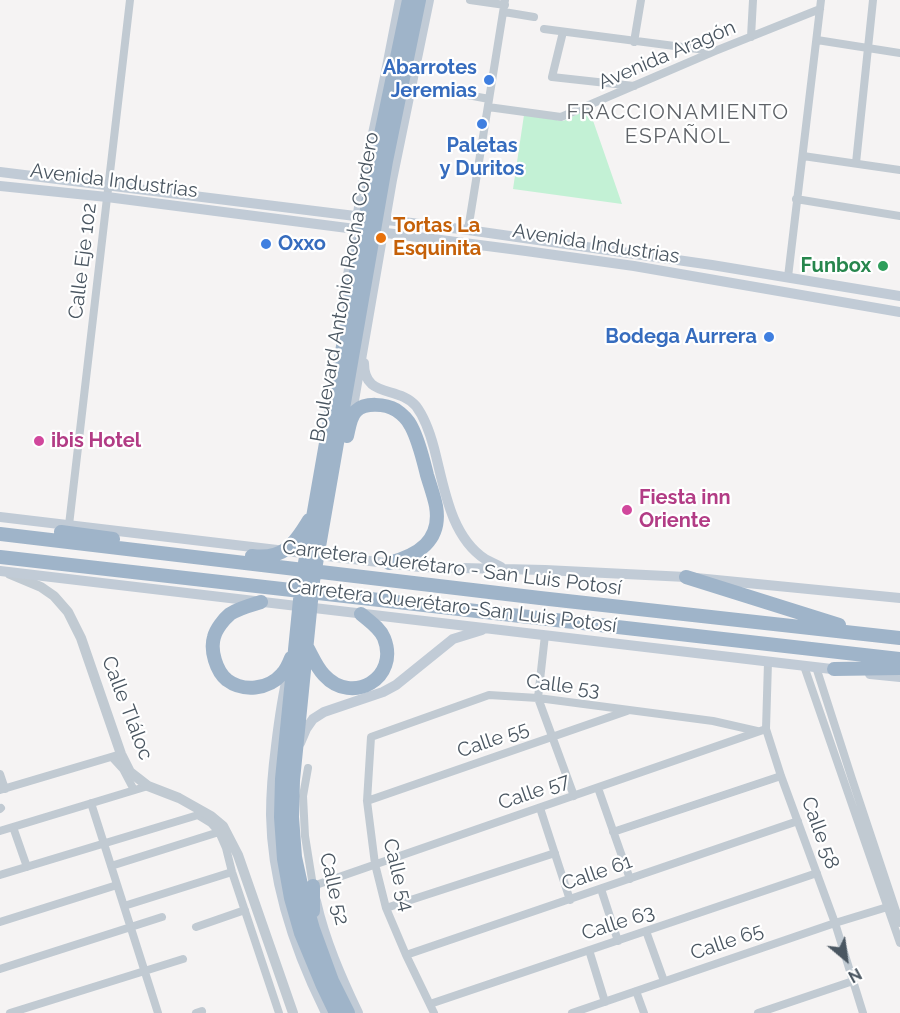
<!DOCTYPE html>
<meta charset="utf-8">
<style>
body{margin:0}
#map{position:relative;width:900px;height:1013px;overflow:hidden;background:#f5f3f3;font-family:Raleway,sans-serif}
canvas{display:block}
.north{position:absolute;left:816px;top:929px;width:60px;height:60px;-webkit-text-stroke:4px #fff;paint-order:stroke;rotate:151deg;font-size:16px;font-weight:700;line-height:24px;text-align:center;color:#4a5661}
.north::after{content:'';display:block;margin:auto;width:21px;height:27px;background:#4a5661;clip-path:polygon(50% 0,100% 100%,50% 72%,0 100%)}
</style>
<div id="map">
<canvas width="900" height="1013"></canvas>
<div class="north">N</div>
</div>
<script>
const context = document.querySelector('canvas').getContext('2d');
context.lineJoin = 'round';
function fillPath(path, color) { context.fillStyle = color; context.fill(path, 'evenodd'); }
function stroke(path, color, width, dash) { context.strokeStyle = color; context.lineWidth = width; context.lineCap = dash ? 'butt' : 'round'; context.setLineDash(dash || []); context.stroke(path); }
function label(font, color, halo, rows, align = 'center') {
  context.font = font + ' Raleway,sans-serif'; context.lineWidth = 4.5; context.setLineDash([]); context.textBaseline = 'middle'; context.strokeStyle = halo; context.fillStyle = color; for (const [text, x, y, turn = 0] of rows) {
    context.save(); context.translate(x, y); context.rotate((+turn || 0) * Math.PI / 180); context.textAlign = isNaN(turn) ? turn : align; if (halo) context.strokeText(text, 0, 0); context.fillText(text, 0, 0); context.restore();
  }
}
const green = new Path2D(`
 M589 109 622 204 513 189 524 115 563 121Z`);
const minor = new Path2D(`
 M470 0 505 5
 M504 12 534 17
 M544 29 713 51
 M563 32 552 77 634 86
 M751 37 753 0
 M817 40 900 53
 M634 42 641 0
 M457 93 489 99
 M488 107 561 117 715 51 820 9
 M803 156 900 170
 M856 163 873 0
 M796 199 900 216
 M468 230 505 0
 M788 277 821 0
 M69 525 130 0
 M545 635 538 698 574 796
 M768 662 766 729 781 776 835 923 863 1013
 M804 666 900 943
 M816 667 852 779 900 923
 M112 757 123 769 134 790
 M308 768 303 796 305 836 313 886 766 729
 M0 774 5 789
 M598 788 630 879
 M0 790 121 754
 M367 801 627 711
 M91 803 158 1013
 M540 808 570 900
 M0 809 1 808
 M13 827 27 867
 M0 831 148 786
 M613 832 781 776
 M111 866 219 832 220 829
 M0 875 198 815 211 823 219 832 226 848 232 872 279 1013
 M601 889 618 941
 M124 906 232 872
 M386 908 555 853
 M0 922 117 885
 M196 927 245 910
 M646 931 664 981
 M589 950 605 1002
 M406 955 798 821
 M0 969 162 917
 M636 991 644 1013
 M430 1004 817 873
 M10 1013 183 959
 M196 1013 202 1011
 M434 1013 406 955 386 908 375 864 367 801 371 737 489 695 538 698 713 721 757 731
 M572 1013 835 923 894 905
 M758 1013 853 981`);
const tertiary = new Path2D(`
 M10 574 41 587 54 596 68 612 81 638 121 754 130 772 148 786 179 798 211 816 223 826 238 855 293 1013`);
const secondary = new Path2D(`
 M0 172 468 230 712 265 900 296
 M0 186 107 197 526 251 634 266 900 312
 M344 300 364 176 385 77 400 0
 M364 363C364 399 398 385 416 406 425 418 430 433 434 448 444 486 450 536 485 559 490 562 496 564 501 567
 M351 418 392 180 429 0
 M0 517 420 567 545 570 686 577 900 598
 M0 571 840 670
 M288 674C282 698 279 721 276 746 273 769 271 792 271 815 272 883 296 953 326 1013
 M870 674 900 677
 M300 743 306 729 313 719 324 712 383 692 396 685 453 639 482 630
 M316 901C325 941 341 977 358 1013`);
const trunk = new Path2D(`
 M347 436C349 428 350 417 356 411 365 402 386 404 396 410 402 414 408 420 411 426 419 441 423 459 427 475 430 485 434 496 436 506 442 541 418 555 389 563
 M61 532 113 539
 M0 534 540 598 900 638
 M252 556C283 560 294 545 309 520
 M0 557 900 659
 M686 577 839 625
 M261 602C251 605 239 608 230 614 224 619 216 629 214 637 210 650 216 671 227 680 243 692 268 690 282 674 286 670 289 663 291 658
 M307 647C312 656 317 668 324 675 352 706 400 678 384 638 380 628 369 621 361 614
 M834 669 900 668
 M313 886V911
 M336 1013 323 986 301 933 291 898 284 859 281 817 282 779 302 580 376 158 409 0
 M348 1013 332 981 313 929 303 894 295 857 292 817 293 780 313 581 386 161 419 0`);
const markers = [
 [489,80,6,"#3f7fe0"],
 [482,124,6,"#3f7fe0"],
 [381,238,6,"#e8710a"],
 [266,244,6,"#3f7fe0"],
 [883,266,6,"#2e9e5b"],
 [769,337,6,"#3f7fe0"],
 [39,441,6,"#d1479c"],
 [627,510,6,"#d1479c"]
];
const streetNames = [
 ["Avenida Aragón",667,55,-23],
 ["Avenida Industrias",114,181,7],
 ["Avenida Industrias",596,244,9],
 ["Calle Eje 102",83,261,-83],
 ["Boulevard Antonio Rocha Cordero",345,287,-80],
 ["Carretera Querétaro - San Luis Potosí",452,568,7],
 ["Carretera Querétaro-San Luis Potosí",452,606,7],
 ["Calle 53",563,686,7],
 ["Calle Tláloc",127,708,69],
 ["Calle 55",493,740,-19],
 ["Calle 57",534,792,-19],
 ["Calle 58",820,833,70],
 ["Calle 61",597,873,-19],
 ["Calle 54",398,875,76],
 ["Calle 52",334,889,77],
 ["Calle 63",618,923,-18],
 ["Calle 65",727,942,-19]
];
const shopNames = [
 ["Abarrotes",477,68],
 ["Jeremias",477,91],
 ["Paletas",482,146,"center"],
 ["y Duritos",482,169,"center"],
 ["Oxxo",278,244,"left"],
 ["Bodega Aurrera",757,337]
];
const foodNames = [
 ["Tortas La",393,226],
 ["Esquinita",393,249]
];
const leisureNames = [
 ["Funbox",871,266]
];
const hotelNames = [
 ["ibis Hotel",51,441],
 ["Fiesta inn",639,498],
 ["Oriente",639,521]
];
const neighbourhoodNames = [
 ["FRACCIONAMIENTO",678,113],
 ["ESPAÑOL",678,137]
];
fillPath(green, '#c3f1d5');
stroke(minor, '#c1cad2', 8);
stroke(tertiary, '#c1cad2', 10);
stroke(secondary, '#c1cbd6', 10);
stroke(trunk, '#9fb4c9', 14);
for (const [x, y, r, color] of markers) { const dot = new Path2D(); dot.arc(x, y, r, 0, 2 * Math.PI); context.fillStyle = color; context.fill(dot); stroke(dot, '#fff', 2); }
label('20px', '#4a5661', '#fff', streetNames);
label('bold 20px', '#366cbe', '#fff', shopNames, 'right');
label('bold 20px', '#c56008', '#fff', foodNames, 'left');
label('bold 20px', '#27864d', '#fff', leisureNames, 'right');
label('bold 20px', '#b23c85', '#fff', hotelNames, 'left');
context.letterSpacing = '1.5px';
label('21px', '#5f6368', '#fff', neighbourhoodNames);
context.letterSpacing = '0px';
</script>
